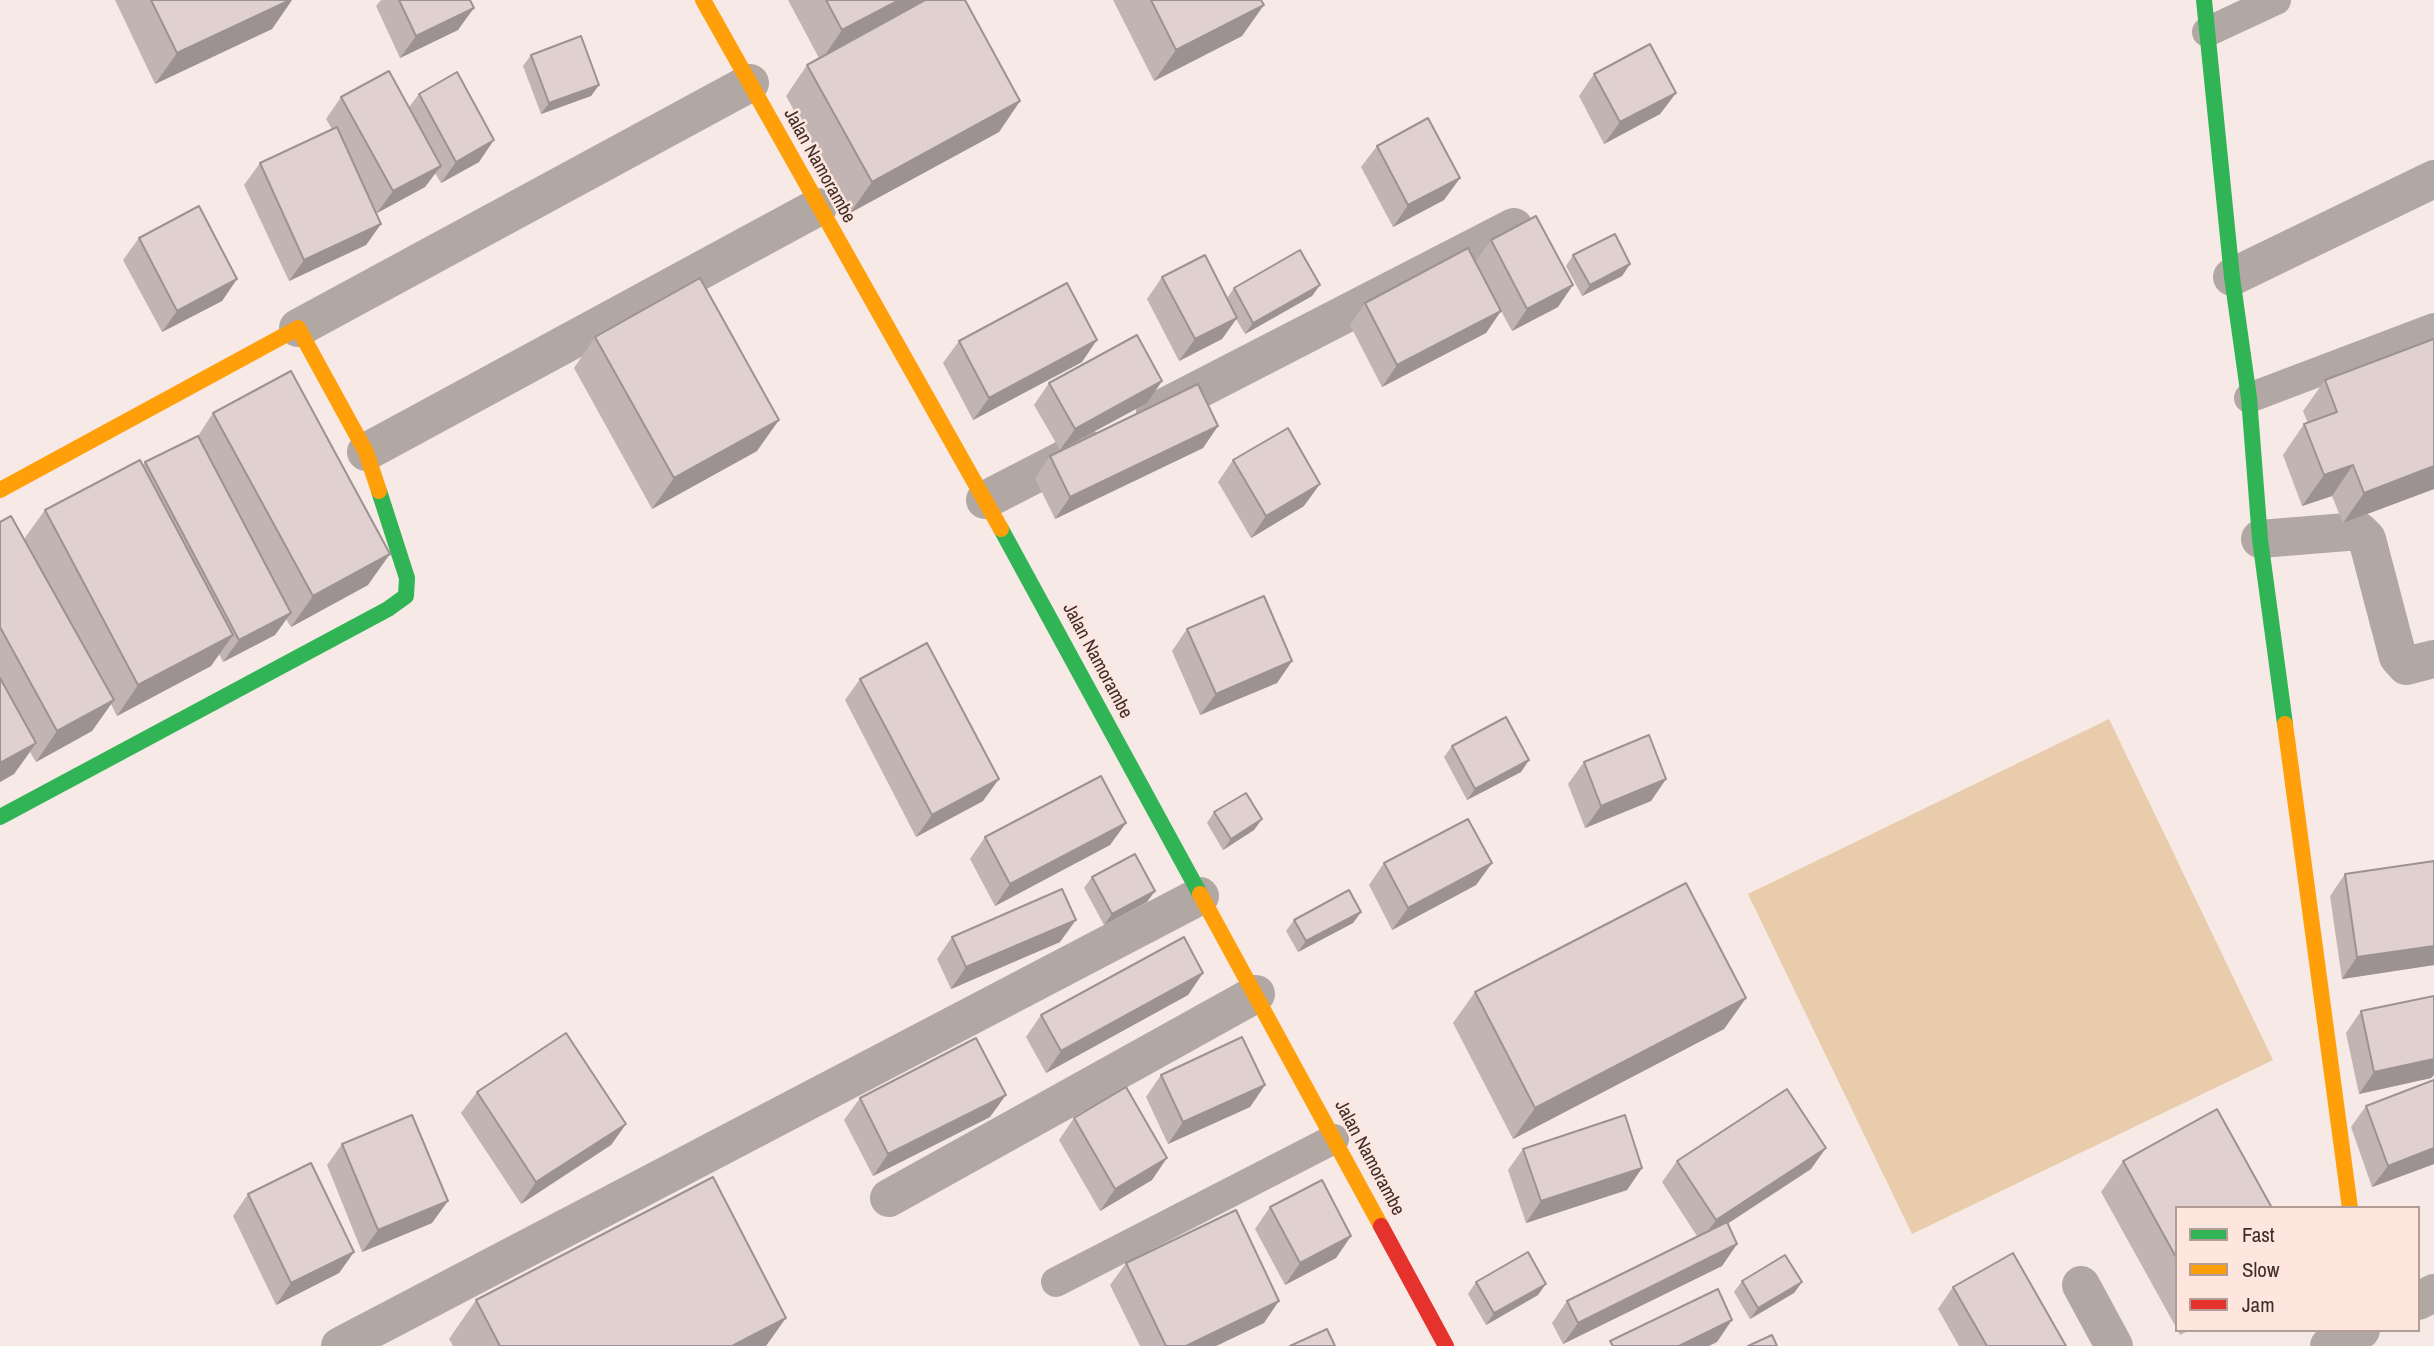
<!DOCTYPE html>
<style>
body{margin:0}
#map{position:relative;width:2434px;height:1346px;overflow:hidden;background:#f7e9e5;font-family:"Archivo Narrow",sans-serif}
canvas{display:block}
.legend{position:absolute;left:2175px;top:1206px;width:245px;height:126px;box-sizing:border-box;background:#fee5de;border:2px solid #b19c96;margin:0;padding:9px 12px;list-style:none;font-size:21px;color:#3e2e2a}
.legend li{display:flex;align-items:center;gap:14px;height:35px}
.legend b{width:35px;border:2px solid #b19c96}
</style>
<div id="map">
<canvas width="2434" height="1346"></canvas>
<ul class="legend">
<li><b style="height:9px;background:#30b455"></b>Fast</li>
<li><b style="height:9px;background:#ff9f0a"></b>Slow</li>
<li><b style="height:9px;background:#e5322d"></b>Jam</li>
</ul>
</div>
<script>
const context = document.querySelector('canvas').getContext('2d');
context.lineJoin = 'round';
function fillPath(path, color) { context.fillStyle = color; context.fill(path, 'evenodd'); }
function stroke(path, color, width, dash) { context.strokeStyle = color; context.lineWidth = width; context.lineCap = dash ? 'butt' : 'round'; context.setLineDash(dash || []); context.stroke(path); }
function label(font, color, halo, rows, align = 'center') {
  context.font = font + ' "Archivo Narrow",sans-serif'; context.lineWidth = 5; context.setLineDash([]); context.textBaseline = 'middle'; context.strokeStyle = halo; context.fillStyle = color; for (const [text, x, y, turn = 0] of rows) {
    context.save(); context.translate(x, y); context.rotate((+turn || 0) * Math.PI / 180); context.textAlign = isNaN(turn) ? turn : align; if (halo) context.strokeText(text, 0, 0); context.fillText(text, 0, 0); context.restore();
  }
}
const green = new Path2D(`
 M2109 719 2273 1060 1912 1234 1748 894Z`);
const lane = new Path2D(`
 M2207 32 2276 0
 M2249 398 2434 328
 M1056 1282 1334 1139`);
const street = new Path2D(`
 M2232 277 2434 179
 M298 328 750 83
 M1155 412 1514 227
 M366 452 818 207
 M985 500 1086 448
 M2260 539 2359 531 2367 539 2398 657 2406 666 2434 659
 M889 1198 1256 994
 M2081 1285 2114 1346
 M2418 1301 2434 1293
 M340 1346 1200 896
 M2329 1346 2361 1330`);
const fast = new Path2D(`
 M2204 0 2232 277 2249 398 2260 539 2285 724
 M1001 529 1200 894
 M0 817 388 609 406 596 407 578 379 491`);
const slow = new Path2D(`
 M703 0 1001 529
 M0 490 298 328 366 452 379 491
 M2285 724 2350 1208
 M1200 894 1381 1226`);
const jam = new Path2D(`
 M1381 1226 1446 1346`);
const wall = new Path2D(`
 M115 0H292L272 29 155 84Z
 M381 0H470L458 30 400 58 376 6Z
 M788 0H965L1020 101 999 132 850 213 786 96 807 65 819 58Z
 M1113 0H1261L1242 36 1154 81Z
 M531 55 599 85 591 96 541 114 523 66Z
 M1594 74 1676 93 1660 114 1604 144 1579 96Z
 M419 94 479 162 441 183 435 173 425 187 377 213 371 200 381 224 366 245 289 281 244 185 260 163 332 129 326 119 341 97 409 107Z
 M1377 146 1460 178 1444 200 1393 227 1361 167Z
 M139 238 237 279 222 301 162 332 123 260Z
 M1491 240 1558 307 1512 331 1501 311 1486 333 1382 387 1350 325 1365 303 1475 262Z
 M1573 255 1630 264 1622 276 1582 296 1566 266Z
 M1162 277 1227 298 1234 288 1320 285 1312 296 1245 334 1236 319 1222 339 1179 361 1147 299Z
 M595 337 757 451 652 509 574 368Z
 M2434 339V489L2343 523 2332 496 2302 506 2283 455 2304 424 2308 423 2303 411 2325 380Z
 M959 341 1082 362 973 420 943 363Z
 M1162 381 1147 403 1060 450 1034 405 1049 383Z
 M213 413 368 585 291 627 286 619 275 635 223 662 219 654 211 666 117 716 111 704 92 731 36 762 30 752 14 774 0 782V522L24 539 45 510 143 466 145 462 198 436Z
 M1218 426 1203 448 1055 519 1035 478 1050 456Z
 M1233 460 1304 506 1251 538 1218 482Z
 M1187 629 1292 661 1277 683 1200 715 1172 651Z
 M860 679 983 801 916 837 845 700Z
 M1452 746 1529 760 1521 772 1467 800 1444 757Z
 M1584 762 1666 779 1651 801 1585 828 1568 784Z
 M1214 812 1262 819 1254 830 1223 850 1207 823Z
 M1126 823 1110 845 995 906 970 859 985 837Z
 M2434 861V965L2342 979 2330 896 2345 874Z
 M1384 863H1492L1476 885 1392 930 1369 885Z
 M1092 877 1155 891 1147 902 1104 925 1084 888Z
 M1361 912 1353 923 1298 952 1286 931 1294 920Z
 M952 937 1060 942 951 989 937 959Z
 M1203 973 1188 995 1046 1073 1026 1037 1041 1015Z
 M1475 992 1746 998 1724 1029 1513 1139 1453 1023Z
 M2434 996V1075L2431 1078 2359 1094 2346 1033 2361 1011Z
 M1161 1075 1265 1085 1250 1107 1168 1144 1146 1097Z
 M2434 1080V1164L2372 1187 2351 1127 2366 1106Z
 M477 1092 626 1124 611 1145 521 1204 461 1113Z
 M860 1098 990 1117 873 1176 844 1120Z
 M1074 1118 1152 1180 1100 1211 1059 1140Z
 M342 1144 432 1223 362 1252 327 1165Z
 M1523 1149 1642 1168 1627 1190 1526 1223 1508 1170Z
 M1677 1161 1811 1169 1727 1224 1737 1244 1722 1266 1563 1344 1552 1323 1567 1301 1697 1236 1662 1182Z
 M2123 1161 2177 1208V1329L2101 1192Z
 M248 1194 354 1252 339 1273 276 1305 233 1216Z
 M1270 1207 1351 1236 1336 1258 1285 1285 1255 1229Z
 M1126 1263 1264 1323 1216 1346H1140L1110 1285Z
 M1742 1281 1802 1282 1794 1293 1750 1319 1734 1292Z
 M1476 1282 1538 1295 1486 1325 1468 1294Z
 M1953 1287 2066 1346H1959L1938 1309Z
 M476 1300 766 1346H453L449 1339Z
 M2178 1330H2190L2180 1335Z`);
const shadedWall = new Path2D(`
 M290 0H292L272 29 155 84 177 53Z
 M899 0H935L821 61 842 30Z
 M1264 5 1242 36 1154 81 1176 50Z
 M474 8 458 30 400 58 416 36Z
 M599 85 591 96 541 114 549 103Z
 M1676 93 1660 114 1604 144 1620 122Z
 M1020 101 999 132 850 213 872 182Z
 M494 140 479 162 441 183 456 162Z
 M441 166 425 187 377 213 393 191Z
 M1460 178 1444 200 1393 227 1408 205Z
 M381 224 366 245 289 281 304 260Z
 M1630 264 1622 276 1582 296 1590 285Z
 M237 279 222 301 162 332 177 311Z
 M1320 285 1312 296 1245 334 1253 323Z
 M1573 285 1558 307 1512 331 1527 309Z
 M1501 311 1486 333 1382 387 1397 365Z
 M1237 318 1222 339 1179 361 1195 339Z
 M1097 340 1082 362 973 420 989 398Z
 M1162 381 1147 403 1060 450 1075 429Z
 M779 420 757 451 652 509 674 478Z
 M1218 426 1203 448 1055 519 1070 497Z
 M2353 465 2332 496 2302 506 2324 475Z
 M2434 466V489L2343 523 2364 493Z
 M1320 484 1304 506 1251 538 1266 516Z
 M390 554 368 585 291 627 313 596Z
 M291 613 275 635 223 662 239 640Z
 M233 635 211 666 117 716 138 685Z
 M1292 661 1277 683 1200 715 1216 694Z
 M114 700 92 731 36 762 57 731Z
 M36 743 14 774 0 782V763Z
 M1529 760 1521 772 1467 800 1475 789Z
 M999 779 983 801 916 837 932 815Z
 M1666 779 1651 801 1585 828 1601 806Z
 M1262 819 1254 830 1223 850 1231 839Z
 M1126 823 1110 845 995 906 1010 884Z
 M1492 863 1476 885 1392 930 1408 908Z
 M1155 891 1147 902 1104 925 1112 914Z
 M1361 912 1353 923 1298 952 1306 941Z
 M1076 920 1060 942 951 989 966 967Z
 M2434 946V965L2342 979 2357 957Z
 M1203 973 1188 995 1046 1073 1061 1051Z
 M1746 998 1724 1029 1513 1139 1535 1108Z
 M2434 1059V1075L2431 1078 2359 1094 2374 1072Z
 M1265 1085 1250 1107 1168 1144 1183 1122Z
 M1006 1095 990 1117 873 1176 888 1154Z
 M626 1124 611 1145 521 1204 536 1182Z
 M1826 1148 1811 1169 1701 1241 1716 1220Z
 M2434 1148V1164L2372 1187 2388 1166Z
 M1167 1158 1152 1180 1100 1211 1115 1189Z
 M1642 1168 1627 1190 1526 1223 1541 1201Z
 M448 1201 432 1223 362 1252 378 1230Z
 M1351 1236 1336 1258 1285 1285 1300 1263Z
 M1737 1244 1722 1266 1563 1344 1578 1323Z
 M354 1252 339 1273 276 1305 291 1283Z
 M1802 1282 1794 1293 1750 1319 1758 1308Z
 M1546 1284 1538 1295 1486 1325 1494 1313Z
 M1279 1301 1264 1323 1216 1346H1186Z
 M786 1318 766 1346H732Z
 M1732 1320 1717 1342 1709 1346H1679Z`);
const building = new Path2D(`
 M151 0H290L177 53Z
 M399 0H470L474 8 416 36Z
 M826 0H899L842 30Z
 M925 0H965L1020 101 872 182 807 65Z
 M1151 0H1261L1264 5 1176 50Z
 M581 36 599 85 549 103 531 55Z
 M1650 44 1676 93 1620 122 1594 74Z
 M389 71 441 166 393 191 341 97Z
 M457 72 494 140 456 162 419 94Z
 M1428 118 1460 178 1408 205 1377 146Z
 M337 127 381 224 304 260 260 163Z
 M199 206 237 279 177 311 139 238Z
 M1536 216 1573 285 1527 309 1491 240Z
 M1615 234 1630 264 1590 285 1573 255Z
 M1468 248 1501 311 1397 365 1365 303Z
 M1300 250 1320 285 1253 323 1234 288Z
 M1205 255 1237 318 1195 339 1162 277Z
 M700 278 779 420 674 478 595 337Z
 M1067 283 1097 340 989 398 959 341Z
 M1137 335 1162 381 1075 429 1049 383Z
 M2434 339V466L2364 493 2353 465 2324 475 2304 424 2337 412 2325 380Z
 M291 371 390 554 313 596 213 413Z
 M1198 384 1218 426 1070 497 1050 456Z
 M1288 428 1320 484 1266 516 1233 460Z
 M198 436 291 613 239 640 145 462Z
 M140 460 233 635 138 685 45 510Z
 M11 516 114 700 57 731 0 627V522Z
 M1264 596 1292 661 1216 694 1187 629Z
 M927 643 999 779 932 815 860 679Z
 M0 678 36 743 0 763Z
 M1506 717 1529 760 1475 789 1452 746Z
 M1649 735 1666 779 1601 806 1584 762Z
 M1101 776 1126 823 1010 884 985 837Z
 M1246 793 1262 819 1231 839 1214 812Z
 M1468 819 1492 863 1408 908 1384 863Z
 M1135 854 1155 891 1112 914 1092 877Z
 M2434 861V946L2357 957 2345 874Z
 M1686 883 1746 998 1535 1108 1475 992Z
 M1062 889 1076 920 966 967 952 937Z
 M1349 890 1361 912 1306 941 1294 920Z
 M1184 937 1203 973 1061 1051 1041 1015Z
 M2434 996V1059L2374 1072 2361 1011Z
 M566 1033 626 1124 536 1182 477 1092Z
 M1242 1037 1265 1085 1183 1122 1161 1075Z
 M976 1038 1006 1095 888 1154 860 1098Z
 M2434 1080V1148L2388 1166 2366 1106Z
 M1126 1087 1167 1158 1115 1189 1074 1118Z
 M1787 1089 1826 1148 1716 1220 1677 1161Z
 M2217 1109 2272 1208H2177V1259L2123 1161Z
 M412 1115 448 1201 378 1230 342 1144Z
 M1625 1115 1642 1168 1541 1201 1523 1149Z
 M311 1163 354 1252 291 1283 248 1194Z
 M713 1177 786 1318 732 1346H500L476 1300Z
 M1322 1180 1351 1236 1300 1263 1270 1207Z
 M1236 1210 1279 1301 1186 1346H1166L1126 1263Z
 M1727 1222 1737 1244 1578 1323 1567 1301Z
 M1528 1252 1546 1284 1494 1313 1476 1282Z
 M2013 1253 2066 1346H1987L1953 1287Z
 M1785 1255 1802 1282 1758 1308 1742 1281Z
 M1718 1289 1732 1320 1679 1346H1613L1610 1341Z
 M1327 1329 1335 1346H1290Z
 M1772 1335 1777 1346H1748Z`);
const streetNames = [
 ["Jalan Namorambe",819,166,61],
 ["Jalan Namorambe",1097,661,62],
 ["Jalan Namorambe",1369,1158,62]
];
fillPath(green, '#e8ccab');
stroke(lane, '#b2a8a3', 30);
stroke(street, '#b2a8a3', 38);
stroke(fast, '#30b455', 16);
stroke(slow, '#ff9f0a', 16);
stroke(jam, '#e5322d', 16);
fillPath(wall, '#c1b4b3');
fillPath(shadedWall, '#9d9292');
fillPath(building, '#e0d1d0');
stroke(building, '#9d9292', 2);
label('19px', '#3e2e2a', '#fee5de', streetNames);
</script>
